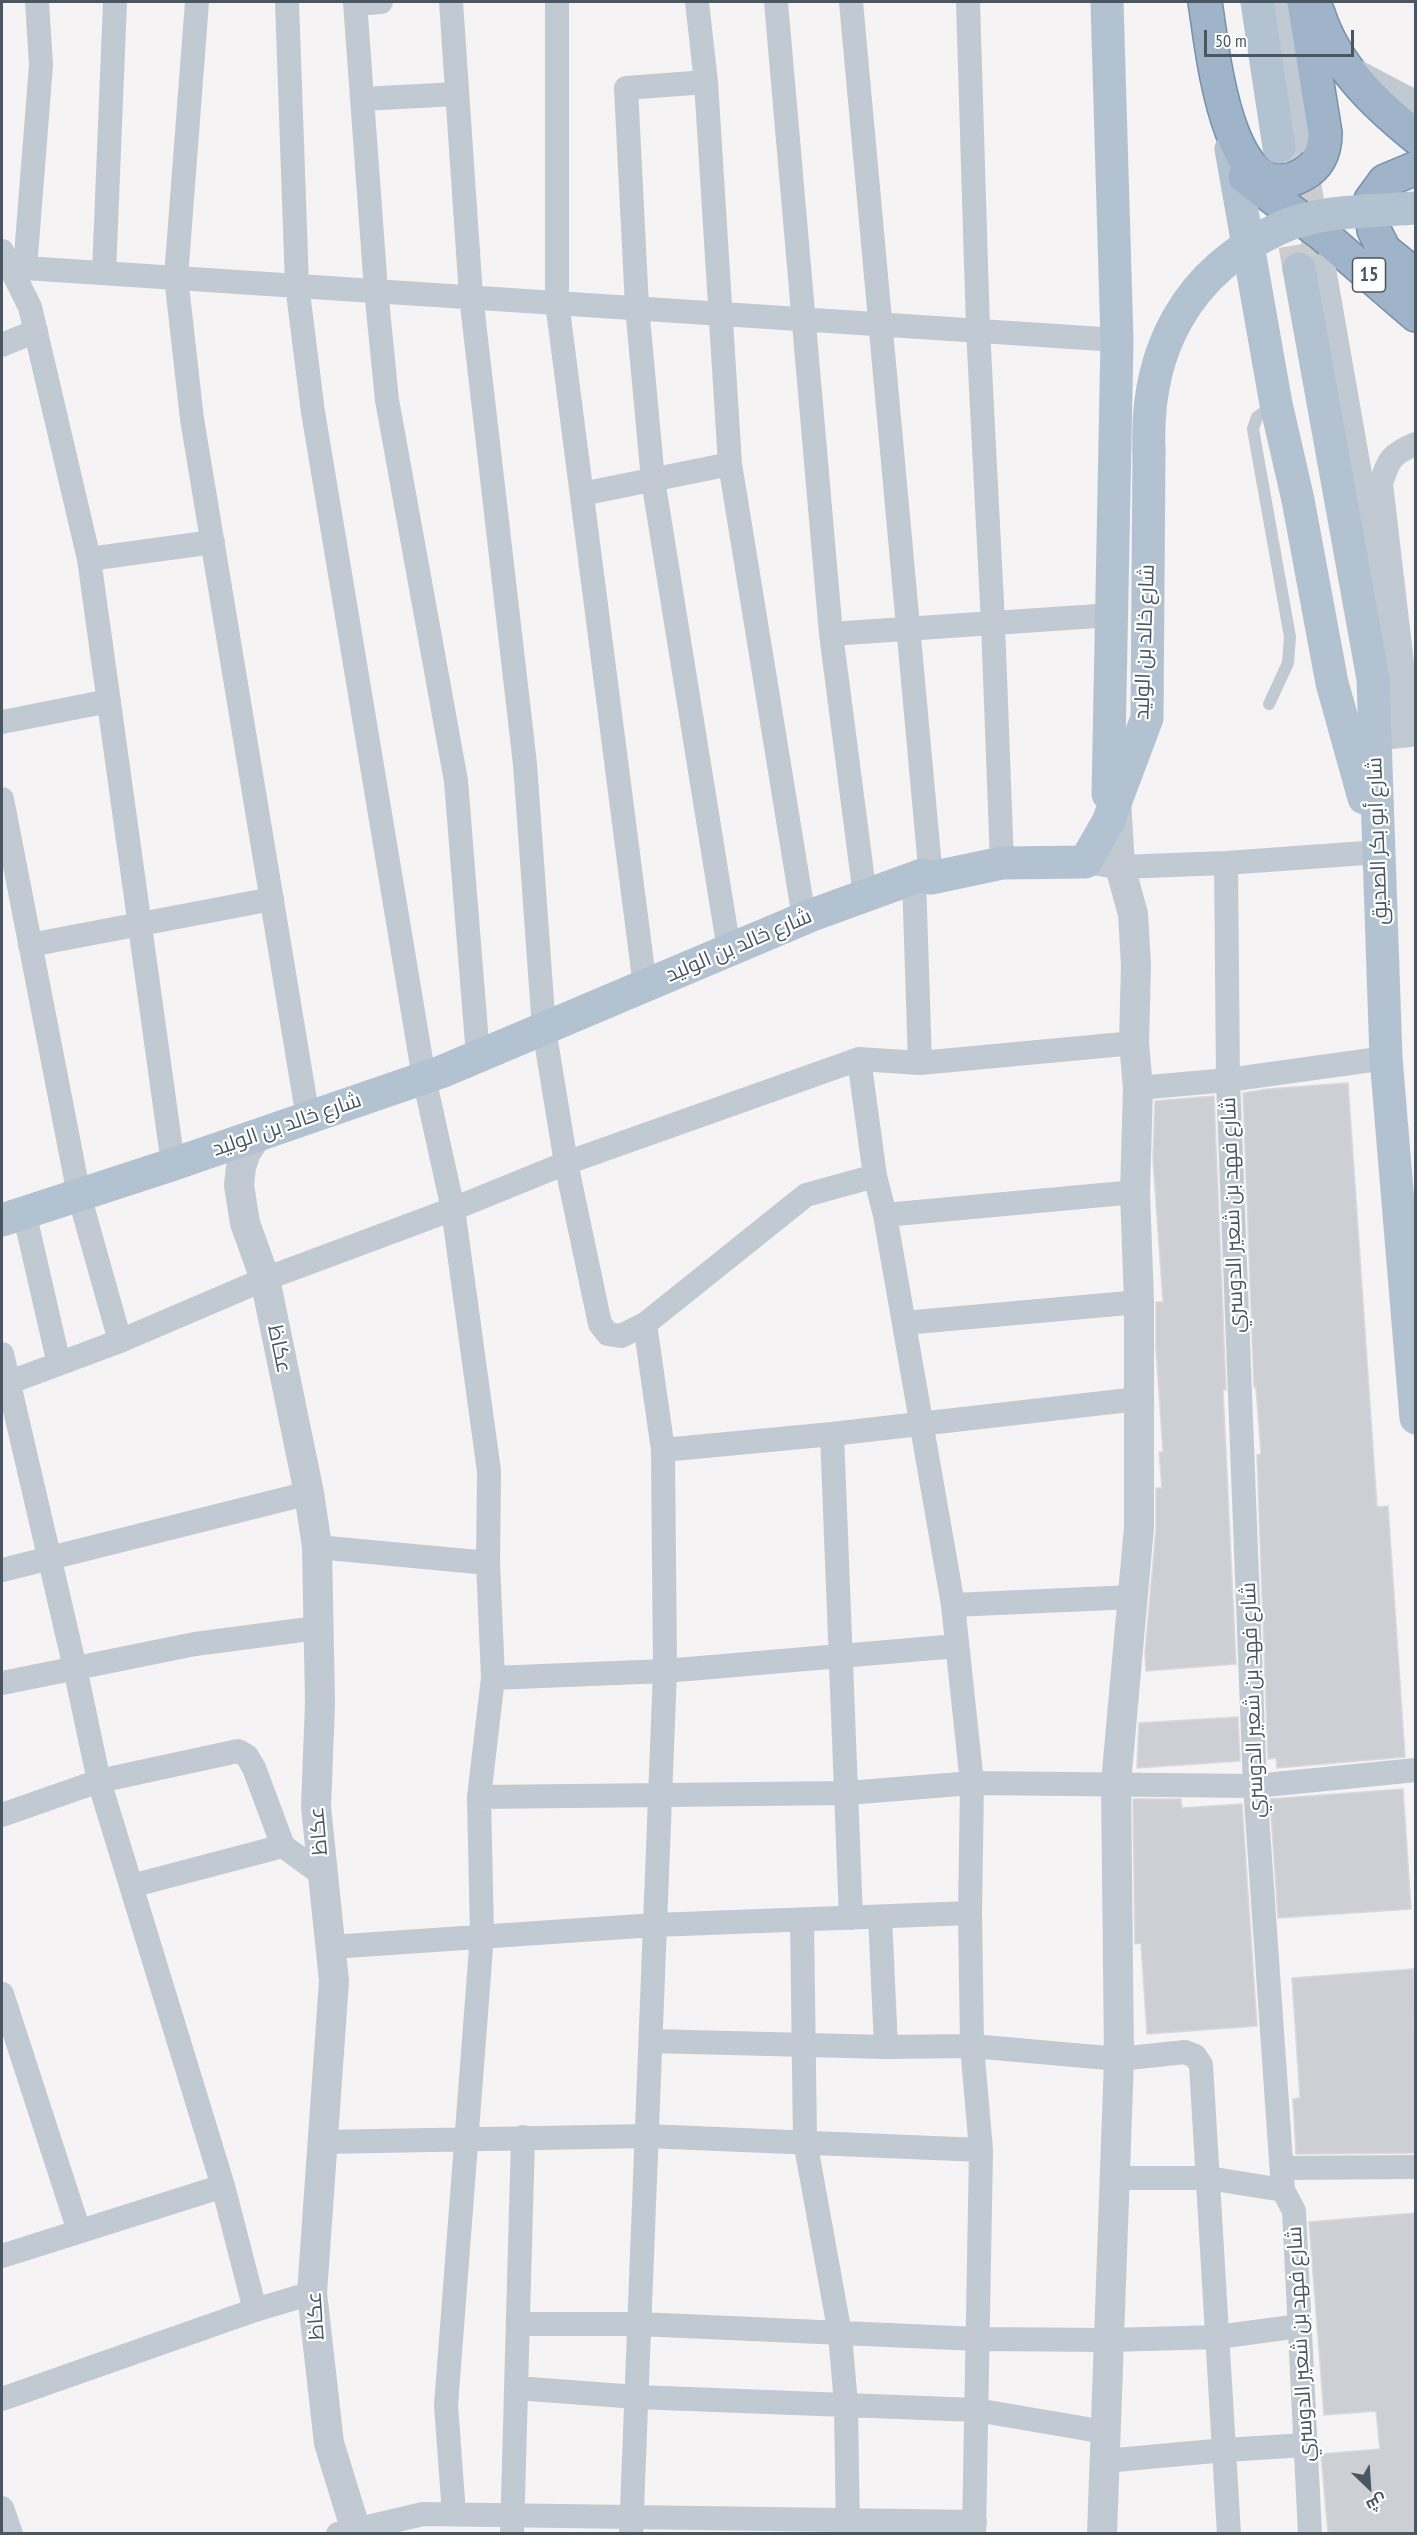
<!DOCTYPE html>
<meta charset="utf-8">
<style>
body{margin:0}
#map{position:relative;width:1417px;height:2535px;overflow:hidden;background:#f5f3f3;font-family:"PT Sans Narrow",Cairo,sans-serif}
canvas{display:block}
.frame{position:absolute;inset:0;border:3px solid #4a5661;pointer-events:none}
.north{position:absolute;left:1339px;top:2457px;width:60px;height:60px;-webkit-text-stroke:4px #fff;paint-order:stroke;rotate:155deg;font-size:16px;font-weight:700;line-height:24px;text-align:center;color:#4a5661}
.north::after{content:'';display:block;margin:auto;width:21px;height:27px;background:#4a5661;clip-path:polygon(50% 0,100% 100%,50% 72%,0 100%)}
.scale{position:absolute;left:1204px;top:30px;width:150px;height:27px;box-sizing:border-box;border:3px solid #4a5661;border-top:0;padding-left:8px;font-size:18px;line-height:21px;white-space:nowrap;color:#4a5661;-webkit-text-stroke:4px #fff;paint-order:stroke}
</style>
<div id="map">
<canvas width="1417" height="2535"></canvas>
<div class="frame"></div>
<div class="north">ش</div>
<div class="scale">50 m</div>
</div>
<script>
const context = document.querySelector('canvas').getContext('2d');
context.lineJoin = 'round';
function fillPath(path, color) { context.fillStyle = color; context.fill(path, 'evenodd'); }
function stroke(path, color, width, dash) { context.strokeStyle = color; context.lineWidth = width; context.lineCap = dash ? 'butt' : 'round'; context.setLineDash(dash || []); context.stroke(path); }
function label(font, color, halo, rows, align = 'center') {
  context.font = font + ' "PT Sans Narrow",Cairo,sans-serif'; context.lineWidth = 4.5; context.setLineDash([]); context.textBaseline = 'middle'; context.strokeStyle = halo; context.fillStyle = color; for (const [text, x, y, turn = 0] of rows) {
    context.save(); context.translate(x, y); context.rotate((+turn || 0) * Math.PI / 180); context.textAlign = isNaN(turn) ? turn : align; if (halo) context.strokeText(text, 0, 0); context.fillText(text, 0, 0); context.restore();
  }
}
const building = new Path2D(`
 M1348 1083 1377 1507 1388 1506 1405 1757 1277 1768 1276 1758 1268 1759 1257 1455 1261 1454 1256 1387H1254L1243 1093 1268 1089Z
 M1214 1096 1226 1390H1223L1236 1664 1146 1671 1145 1653 1156 1529V1488H1162L1159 1452H1163L1156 1349V1302H1163L1153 1159 1155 1101Z
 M1238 1717 1240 1761 1137 1768 1139 1723Z
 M1403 1789 1411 1909 1278 1918 1270 1799Z
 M1133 1799H1181L1182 1808 1242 1804 1257 2026 1147 2034 1141 1943 1135 1944Z
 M1414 1969 1416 2153 1296 2154 1293 2099 1300 2098 1292 1978Z
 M1416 2213V2534H1328L1321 2454 1380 2449 1376 2411 1324 2415 1309 2222Z`);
const tertiaryTunnel = new Path2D(`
 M1298 138 1321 269`);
const primaryTunnel = new Path2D(`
 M1287 197 1299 269`);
const service = new Path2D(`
 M1269 704 1288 663 1290 637 1253 429 1257 417 1273 406`);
const minor = new Path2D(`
 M197 2 176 277 192 419 308 1118
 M287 2 297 285 313 412 424 1078 453 1209 489 1471 488 1563 493 1678 479 1797 482 1935 446 2405 454 2514
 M355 2 376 290 387 400 456 781 478 1056
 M451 2 471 296 525 764 544 1029 566 1163 600 1324 608 1334 621 1336 645 1324 806 1195 875 1176
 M557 2V302L645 986
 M697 2 706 82 730 464 804 918
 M776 2 831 634 865 896
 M851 2 931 878
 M968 2 978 329 993 623 1002 863
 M355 4 381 2
 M706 82 626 88 637 307 653 480 729 950
 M362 99 457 94
 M2 251 30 307 89 559 173 1164
 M10 267 1117 340
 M25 268 41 65 37 2
 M104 273 115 2
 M2 345 36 331
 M1416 444C1391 454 1388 460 1381 484L1410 732H1416
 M582 494 730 464
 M89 559 213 542
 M831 634 1112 615
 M2 722 109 701
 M2 799 79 1195 120 1341
 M1085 862 1120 867 1226 863 1379 852
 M1226 863 1228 1080 1255 1786 1283 2190 1294 2211 1310 2534
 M914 878 920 1063
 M30 945 272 899
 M859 1059 875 1176 885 1215 953 1605 972 1783 970 1913 972 2046 981 2150 974 2534
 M1138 1088 1228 1080 1386 1058
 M24 1212 59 1364
 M885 1215 1135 1192
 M904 1323 1139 1302
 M2 1354 75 1668 99 1781 223 2186 255 2310
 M2 1385 120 1341 265 1279 453 1209 566 1163 859 1059 920 1063 1134 1043
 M663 1450 832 1434
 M317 1547 488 1563
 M2 1570 309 1493
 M953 1605 1133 1597
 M493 1678 665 1671 957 1646
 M2 1683 195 1644 317 1628
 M479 1797 847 1793 972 1783 1255 1786 1416 1770
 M2 1815 99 1781 238 1751 247 1756 254 1768 283 1846 323 1875
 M131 1886 283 1846
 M880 1917 886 2047
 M851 1918 832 1434 1138 1399
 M802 1920 805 2141 840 2334 846 2404 848 2534
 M331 1947 655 1925 970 1913
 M2 1994 79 2231
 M651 2041 886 2047 972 2046 1119 2059 1185 2052 1195 2056 1201 2065 1229 2534
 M323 2142 647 2136 981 2150
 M1282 2168 1416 2167
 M1115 2178H1208L1283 2190
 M2 2256 223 2186
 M518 2324H639L978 2339 1109 2340 1218 2337 1299 2326
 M516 2388 637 2397 976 2410 1105 2432
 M2 2399 255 2310 312 2293
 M1105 2461 1225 2450 1305 2445
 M2 2508 11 2534
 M338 2534 423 2514 975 2522
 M512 2534 523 2137
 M631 2534 665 1671 663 1450 645 1324`);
const tertiary = new Path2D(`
 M1274 2 1298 138
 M1357 75 1416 106
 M1321 269 1381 611 1391 734 1410 732
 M257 1136 246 1152 241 1167 239 1185 245 1223 265 1279 309 1493 317 1547 320 1703 316 1807 334 1981 312 2293 329 2443 357 2534
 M1102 2534 1119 2059 1116 1783 1139 1527V1302L1135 1192 1138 1088 1134 1043 1136 965 1133 914 1120 867 1116 800`);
const primary = new Path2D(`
 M1107 2 1117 340 1108 794
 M1257 2 1279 147
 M1231 149 1276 404 1298 500 1332 683 1364 798
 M1299 269 1373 679 1386 1058 1416 1418
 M2 1220 168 1166 441 1072 812 915 922 875 931 878 1002 863 1085 862 1108 822 1147 718 1149 450`);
const trunk = new Path2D(`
 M1205 2C1212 43 1226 216 1302 175 1319 166 1325 151 1325 133L1304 2
 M1318 13C1335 66 1374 103 1416 137
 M1416 168 1385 181 1371 200 1374 230 1384 250 1416 276
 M1245 177 1322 234 1416 315`);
const primaryBridge = new Path2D(`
 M1149 450C1145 350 1187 271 1280 228 1319 210 1373 211 1416 208`);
const shields = [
 [1369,275,33]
];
const shieldNames = [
 ["15",1369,275]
];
const streetNames = [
 ["شارع خالد بن الوليد",1145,642,-88],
 ["شارع أبو بكر الصديق",1378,841,-92],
 ["شارع خالد بن الوليد",739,946,-23],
 ["شارع خالد بن الوليد",287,1125,-19],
 ["شارع فهد بن شعير الدوسري",1233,1215,-92],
 ["عكاظ",279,1349,78],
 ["شارع فهد بن شعير الدوسري",1253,1700,-92],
 ["عكاظ",319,1831,-95],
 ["عكاظ",316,2316,-94],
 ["شارع فهد بن شعير الدوسري",1301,2344,-93]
];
fillPath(building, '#cdcfd5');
stroke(building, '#d7d9de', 1.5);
stroke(tertiaryTunnel, '#caccce', 30, [30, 15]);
stroke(primaryTunnel, '#caccce', 33, [33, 16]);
stroke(trunk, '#7690ad', 36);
stroke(service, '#c1cad2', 12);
stroke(minor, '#c1cad2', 24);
stroke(tertiary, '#c1cad2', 30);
stroke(primary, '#b3c2d1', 33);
stroke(trunk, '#9fb4c9', 33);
stroke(primaryBridge, '#b3c2d1', 33);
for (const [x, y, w] of shields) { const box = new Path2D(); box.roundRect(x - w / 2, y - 17, w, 34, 4.5); context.fillStyle = '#fff'; context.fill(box); stroke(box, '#4a5661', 1.5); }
label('bold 20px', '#4a5661', null, shieldNames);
label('21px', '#4a5661', '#fff', streetNames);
</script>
